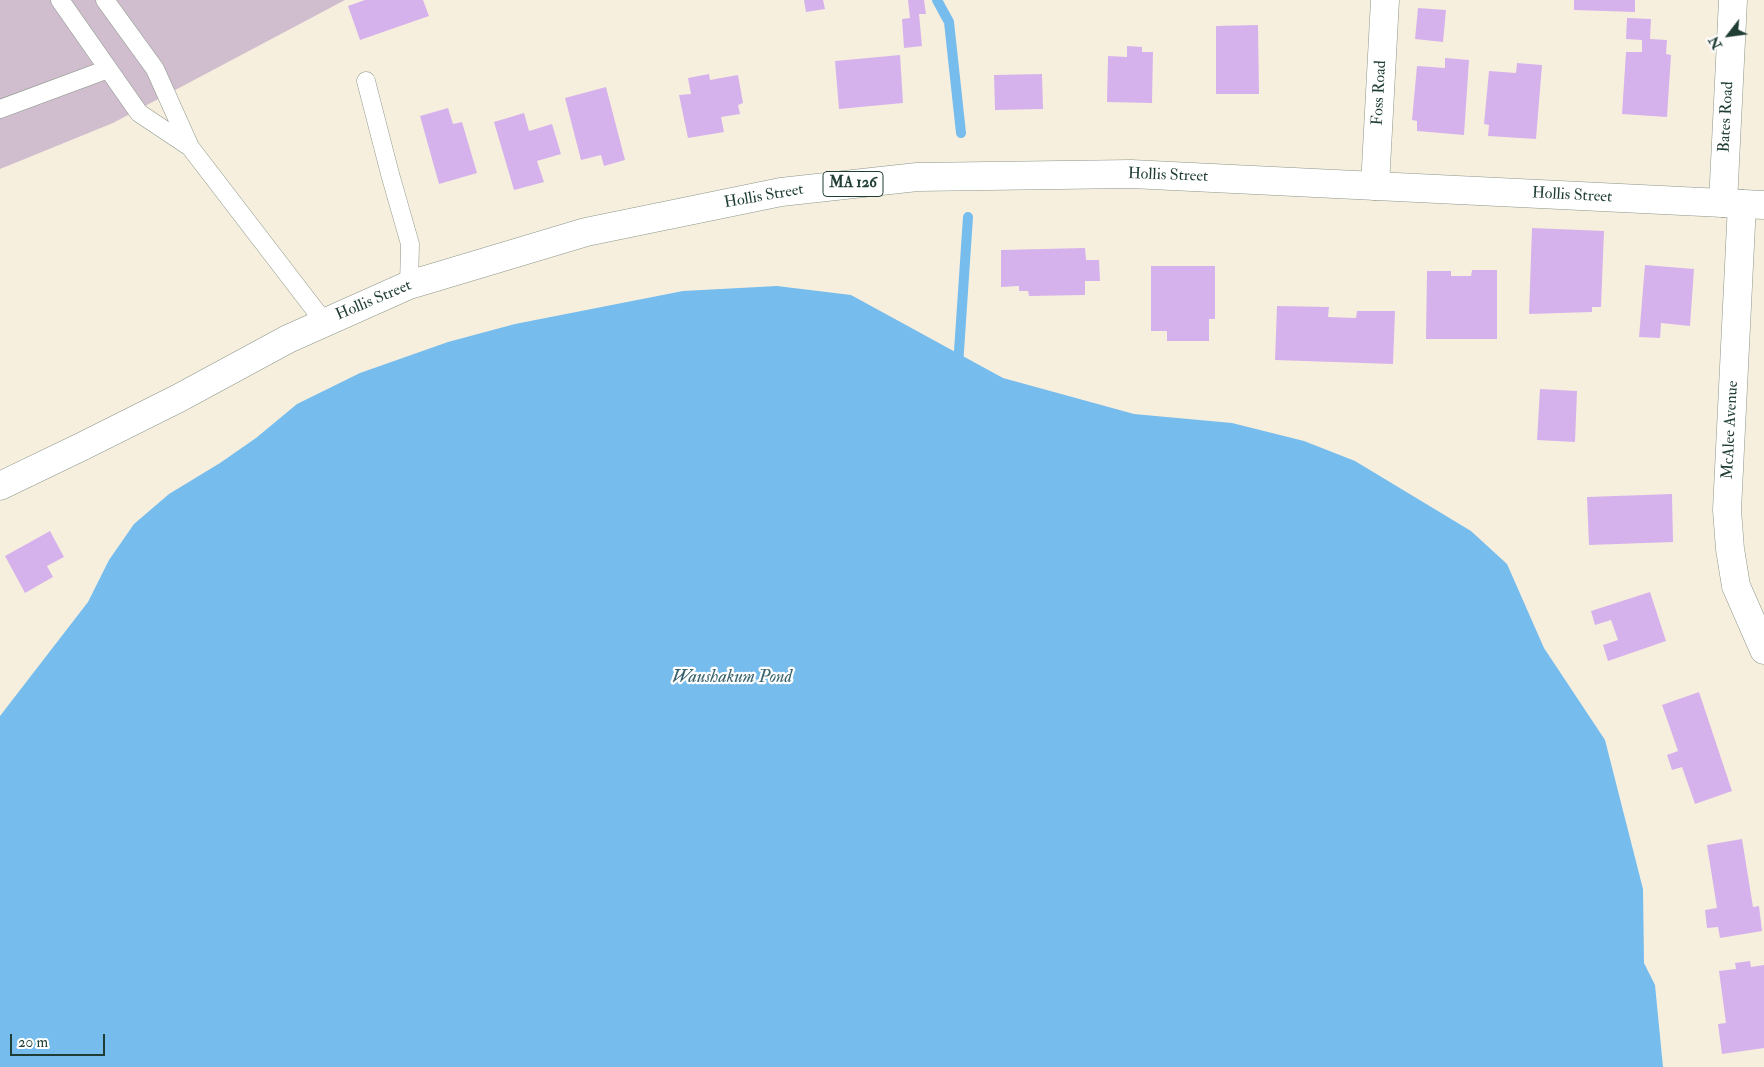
<!DOCTYPE html>
<style>
body{margin:0}
#map{position:relative;width:1764px;height:1067px;overflow:hidden;background:#f7efde;font-family:"IM FELL Double Pica",serif}
canvas{display:block}
.north{position:absolute;left:1704px;top:10px;width:50px;height:50px;-webkit-text-stroke:4px #fff;paint-order:stroke;rotate:240deg;font-size:14px;font-weight:700;line-height:20px;text-align:center;color:#1f3d34}
.north::after{content:'';display:block;margin:auto;width:18px;height:22px;background:#1f3d34;clip-path:polygon(50% 0,100% 100%,50% 72%,0 100%)}
.scale{position:absolute;left:10px;top:1034px;width:95px;height:22px;box-sizing:border-box;border:2px solid #1f3d34;border-top:0;padding-left:6px;font-size:15px;line-height:18px;white-space:nowrap;color:#1f3d34;-webkit-text-stroke:4px #fff;paint-order:stroke}
</style>
<div id="map">
<canvas width="1764" height="1067"></canvas>
<div class="north">N</div>
<div class="scale">20 m</div>
</div>
<script>
const context = document.querySelector('canvas').getContext('2d');
context.lineJoin = 'round';
function fillPath(path, color) { context.fillStyle = color; context.fill(path, 'evenodd'); }
function stroke(path, color, width, dash) { context.strokeStyle = color; context.lineWidth = width; context.lineCap = dash ? 'butt' : 'round'; context.setLineDash(dash || []); context.stroke(path); }
function label(font, color, halo, rows, align = 'center') {
  context.font = font + ' "IM FELL Double Pica",serif'; context.lineWidth = 4.5; context.setLineDash([]); context.textBaseline = 'middle'; context.strokeStyle = halo; context.fillStyle = color; for (const [text, x, y, turn = 0] of rows) {
    context.save(); context.translate(x, y); context.rotate((+turn || 0) * Math.PI / 180); context.textAlign = isNaN(turn) ? turn : align; if (halo) context.strokeText(text, 0, 0); context.fillText(text, 0, 0); context.restore();
  }
}
const industrial = new Path2D(`
 M0 0H345L113 123 0 169Z`);
const water = new Path2D(`
 M777 286 851 295 1003 378 1134 414 1232 423 1304 441 1355 461 1471 531 1507 564 1544 648 1605 740 1643 889 1644 963 1655 985 1663 1067H0V716L88 602 109 560 134 524 169 494 220 463 256 438 297 404 360 373 448 342 515 324 683 291Z`);
const stream = new Path2D(`
 M937 0 949 22 961 133
 M958 366 968 217`);
const building = new Path2D(`
 M365 0H423L429 16 360 40 348 6Z
 M804 0H823L825 9 806 12Z
 M908 0H924L926 14H919L922 46 904 48 902 19 910 18Z
 M1574 0H1635V12L1574 10Z
 M1418 8 1446 10 1443 42 1415 39Z
 M1627 18 1651 19 1650 39 1667 40 1666 54 1671 55 1667 117 1622 114 1626 52H1642V40L1626 39Z
 M1258 25 1259 94H1216V26Z
 M1127 46 1142 47V52H1153L1152 103 1107 102 1108 56 1127 57Z
 M900 55 903 103 839 109 835 61Z
 M1445 58 1469 60 1464 135 1417 131V121L1412 120 1417 66 1445 68Z
 M1517 63 1542 65 1536 139 1488 136 1489 125 1484 124 1489 71 1516 73Z
 M709 74 710 80 738 75 743 103 738 105 740 114 721 117 724 132 688 138 679 95 691 94 688 78Z
 M1042 74 1043 109 995 110 994 75Z
 M606 87 625 160 604 166 601 155 581 160 565 98Z
 M448 108 453 124 462 122 477 173 439 184 420 116Z
 M524 113 529 131 552 124 561 154 537 161 544 182 514 190 494 122Z
 M1532 228 1604 231 1601 307H1592V312L1529 314Z
 M1085 248 1086 260H1099L1100 281H1085V295L1029 296 1028 291H1019V286L1001 287V250Z
 M1645 265 1694 269 1690 326 1661 323 1660 338 1639 337Z
 M1151 266H1215V319H1209V341H1167V331H1151Z
 M1472 270H1497V339H1426L1427 271H1451V276H1471Z
 M1277 306 1329 307 1328 317 1356 318 1357 311H1395L1393 364 1275 360Z
 M1540 389 1577 391 1575 442 1537 440Z
 M1672 494 1673 542 1589 545 1587 497Z
 M50 531 64 557 47 566 53 577 25 593 5 556Z
 M1650 592 1666 641 1608 661 1603 645 1618 640 1611 620 1595 625 1591 611Z
 M1699 692 1732 791 1695 804 1682 767 1672 770 1667 755 1678 751 1662 705Z
 M1742 839 1753 907 1759 906 1762 931 1720 938 1718 927 1707 928 1705 910 1717 908 1707 845Z
 M1750 961 1751 967 1764 965V1048L1722 1054 1718 1024 1726 1023 1719 971 1736 969 1735 963Z`);
const service = new Path2D(`
 M60 0 139 113 190 147
 M105 0 155 69 190 147 325 323
 M366 81 390 174 410 244 409 285
 M0 109 108 69`);
const minor = new Path2D(`
 M1375 186 1385 0
 M1723 203 1733 0
 M1742 204 1727 510 1730 549 1736 586 1764 650`);
const primary = new Path2D(`
 M0 486 83 446 179 398 288 339 409 285 586 232 781 192 917 177 1131 174 1764 205`);
const shields = [
 [853,184,60]
];
const shieldNames = [
 ["MA 126",853,184]
];
const streetNames = [
 ["Foss Road",1380,93,-87],
 ["Bates Road",1727,117,-87],
 ["Hollis Street",1168,176,2],
 ["Hollis Street",1572,196,3],
 ["Hollis Street",764,197,-10],
 ["Hollis Street",374,301,-23],
 ["McAlee Avenue",1731,430,-87]
];
const waterNames = [
 ["Waushakum Pond",732,678]
];
fillPath(industrial, '#d0bdce');
fillPath(water, '#76bced');
stroke(stream, '#76bced', 10);
fillPath(building, '#d6b2ec');
stroke(service, '#8b9689', 19);
stroke(minor, '#8b9689', 29);
stroke(primary, '#8b9689', 29);
stroke(service, '#fff', 18);
stroke(minor, '#fff', 28);
stroke(primary, '#fff', 28);
for (const [x, y, w] of shields) { const box = new Path2D(); box.roundRect(x - w / 2, y - 12.5, w, 25, 4); context.fillStyle = '#fff'; context.fill(box); stroke(box, '#1f3d34', 1); }
label('bold 15px', '#1f3d34', null, shieldNames);
label('16px', '#1f3d34', '#fff', streetNames);
label('italic 18px', '#39636c', '#fff', waterNames);
</script>
